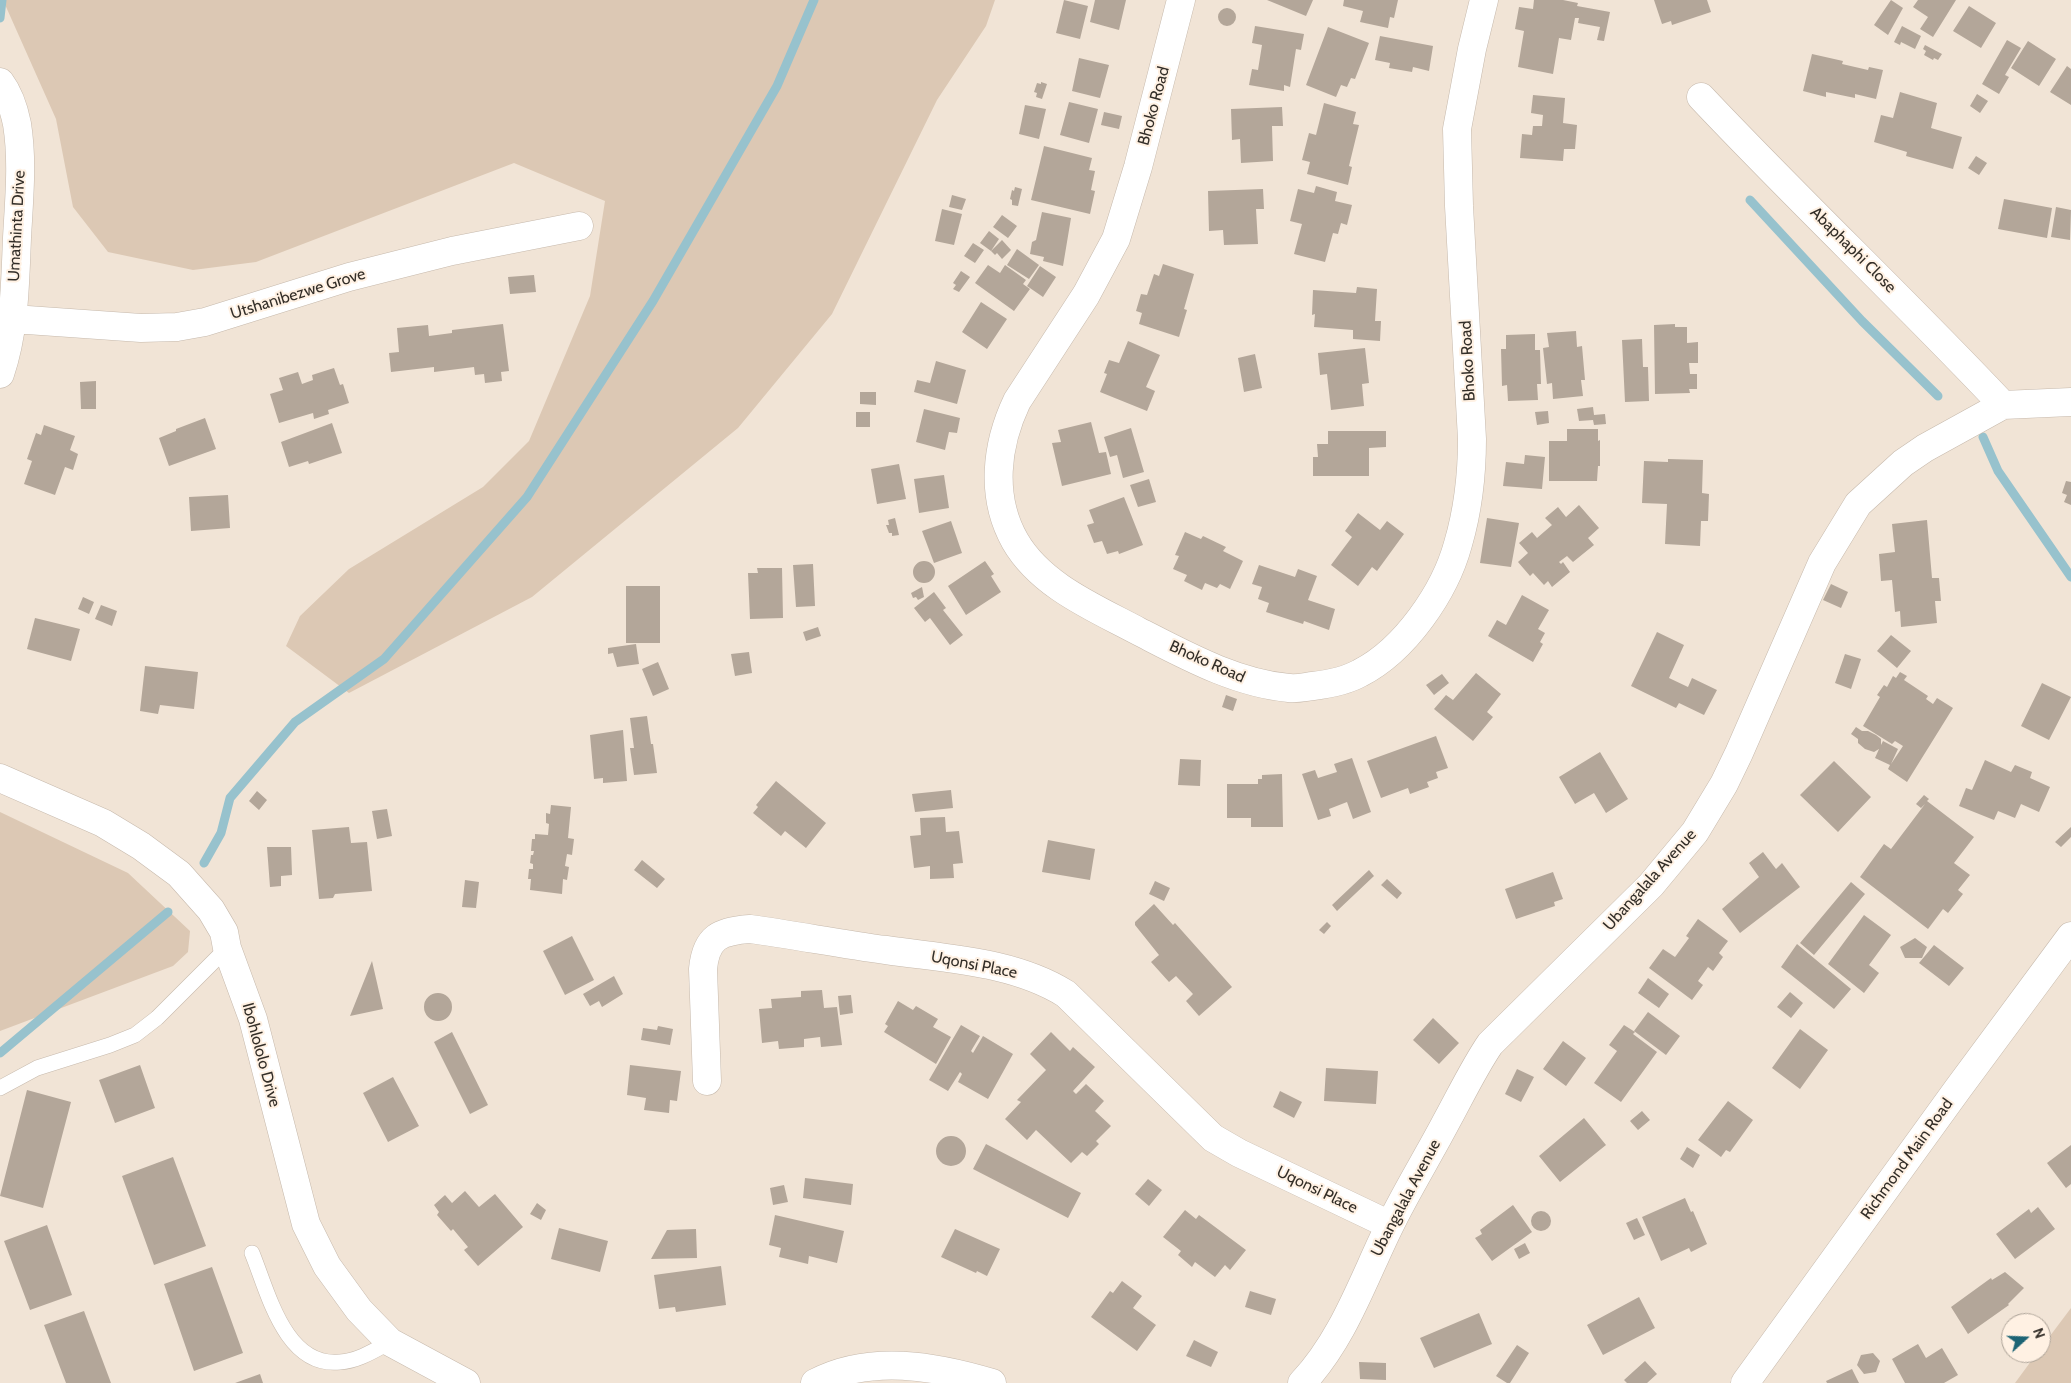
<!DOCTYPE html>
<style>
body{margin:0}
#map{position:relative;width:2071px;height:1383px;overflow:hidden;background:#f1e4d6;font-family:Cabin,sans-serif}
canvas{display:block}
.north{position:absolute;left:2001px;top:1313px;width:50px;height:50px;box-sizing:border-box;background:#fff1e3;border:1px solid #ada398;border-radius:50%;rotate:70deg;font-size:14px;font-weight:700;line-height:20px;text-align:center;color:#332e28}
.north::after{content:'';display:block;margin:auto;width:18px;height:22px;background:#1d6474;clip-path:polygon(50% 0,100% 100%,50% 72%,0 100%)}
</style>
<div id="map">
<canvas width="2071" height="1383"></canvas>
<div class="north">N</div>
</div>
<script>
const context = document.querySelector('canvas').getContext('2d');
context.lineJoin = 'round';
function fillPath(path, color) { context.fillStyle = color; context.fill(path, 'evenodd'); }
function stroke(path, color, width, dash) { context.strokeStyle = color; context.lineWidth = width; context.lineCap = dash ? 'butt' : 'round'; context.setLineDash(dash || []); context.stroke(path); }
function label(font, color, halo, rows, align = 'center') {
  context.font = font + ' Cabin,sans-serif'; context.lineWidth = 4; context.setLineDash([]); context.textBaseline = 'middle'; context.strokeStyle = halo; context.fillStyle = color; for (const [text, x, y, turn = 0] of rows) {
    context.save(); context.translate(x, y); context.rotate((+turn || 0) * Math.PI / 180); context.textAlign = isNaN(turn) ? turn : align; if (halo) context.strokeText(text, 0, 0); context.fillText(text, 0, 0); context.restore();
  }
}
const green = new Path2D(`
 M3 0H995L986 26 937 100 832 314 738 428 532 597 349 693 286 646 300 616 349 569 483 487 529 441 590 296 605 201 514 163 256 262 193 270 108 252 73 207 56 119Z
 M0 812 128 873 190 931 188 952 173 966 0 1031Z
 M2071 1308V1383H2015L2037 1353H2041V1348Z`);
const stream = new Path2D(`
 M0 18 2 0
 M1750 200 1862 321 1938 396
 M1983 437 1998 471 2071 577
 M204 863 221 833 230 798 295 722 384 659 527 497 653 301 777 86 814 0
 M0 1053 168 912`);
const building = new Path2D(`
 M1064 0 1088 6 1080 39 1056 33Z
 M1095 0H1126L1119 30 1090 22Z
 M1267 0H1313L1306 16Z
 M1344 0H1398L1394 18 1390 17 1388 28 1360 22 1363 11 1343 6Z
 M1534 0H1563L1578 3 1577 6 1610 12 1604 41 1597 40 1600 27 1578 23 1579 18H1575L1571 40 1559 38 1553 74 1518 67 1524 31 1515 29 1519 7 1533 9Z
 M1654 0H1707L1711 12 1672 25 1671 21 1662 24Z
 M1891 0 1903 8 1888 35 1874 25Z
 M1918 0H1956L1933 37 1920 29 1928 17 1913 7Z
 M1969 6 1996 23 1981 48 1953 31Z
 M1218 17a9 9 0 1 1 18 0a9 9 0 1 1-18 0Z
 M1255 26 1304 34 1301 50 1296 49 1290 87 1284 85V91L1249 85 1252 69 1258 70 1262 45 1252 43Z
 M1902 26 1921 36 1915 49 1901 42 1900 45 1894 42Z
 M1328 27 1369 43 1355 79 1351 78 1347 87 1341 85 1336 97 1306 85Z
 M1380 36 1433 46 1429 71 1413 67 1412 72 1389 68 1390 63 1375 60Z
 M2007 40 2021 48 2005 75 2009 77 1999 94 1982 84Z
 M2028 41 2056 59 2039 86 2011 68Z
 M1925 45 1942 54 1938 60 1934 58 1933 60 1924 55 1926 51 1923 49Z
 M1812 54 1843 61 1842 64 1868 70 1869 67 1883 70 1876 99 1855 94V98L1826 92V97L1803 91Z
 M1079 58 1109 65 1100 98 1072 91Z
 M2067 66 2071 69V105L2050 92Z
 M1041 82 1047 84 1042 99 1036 97 1037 93 1034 92 1037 83 1041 84Z
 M1900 92 1937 103 1931 128 1962 137 1953 169 1906 156 1907 152 1874 142 1881 115 1893 118Z
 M1977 94 1988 101 1980 113 1970 106Z
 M1533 95 1565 98 1563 123 1577 125 1575 149H1564L1563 161 1520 158 1522 134 1532 135 1533 126H1542L1543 115 1531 113Z
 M1069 102 1098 109 1089 143 1060 135Z
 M1324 103 1356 112 1353 124 1359 125 1349 166 1352 167 1348 185 1307 174 1310 162 1302 160 1309 133 1316 135Z
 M1025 105 1046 109 1039 139 1019 134Z
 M1282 107 1283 126H1272L1273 161 1241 163 1240 139 1232 140 1231 109Z
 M1104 112 1122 116 1119 129 1101 125Z
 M1044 146 1092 158 1089 170 1095 171 1091 190 1095 191 1090 214 1031 200Z
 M1976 156 1987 163 1979 175 1968 168Z
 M1316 186 1337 192 1335 201 1352 205 1347 225 1341 223 1338 234 1333 233 1325 262 1294 254 1302 224 1290 221 1298 189 1314 193Z
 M1015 187 1022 189 1018 206 1012 205V200L1010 199 1012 190 1014 191Z
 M1263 189 1264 209H1256L1258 244 1224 245 1223 230 1209 231 1208 191Z
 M952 195 966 199 962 210 949 207Z
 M2004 199 2052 208 2047 238 1998 229Z
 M2056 207 2071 210 2070 240 2051 237Z
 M942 209 962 214 954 245 935 241Z
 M1042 212 1071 218 1063 266 1043 261 1044 257 1030 254 1032 242 1036 240Z
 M1002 215 1017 226 1008 238 993 227Z
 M989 231 999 239 991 251 980 243Z
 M1002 240 1011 250 1002 259 997 253 995 255 991 251Z
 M973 243 984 250 975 263 964 256Z
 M1017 249 1039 265 1029 279 1007 265Z
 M1163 264 1194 274 1184 309 1187 310 1179 337 1139 324 1142 313 1136 311 1141 294 1147 295 1154 274 1159 276Z
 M988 265 1000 273 1005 265 1026 280 1023 284 1030 289 1014 311 975 283Z
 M1040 266 1056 277 1043 297 1027 286Z
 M961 271 970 277 959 292 953 289 956 285 953 283Z
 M534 275 536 292 510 294 508 277Z
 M1357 287 1377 289 1375 321H1381L1380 341 1353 339V330L1314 327 1315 314 1312 315 1313 290 1356 293Z
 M981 302 1007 319 987 349 962 332Z
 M503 324 509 371 501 372 502 381 485 383 484 374 475 375 474 367 434 372V367L391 372 389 353 399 352 397 328 428 325 429 336 452 333V330Z
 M1675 324V327H1687V343L1698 342V363H1689L1690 374H1697V389H1689L1690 393 1655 394 1654 325Z
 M1576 331 1577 347 1582 346 1585 380H1581L1583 396 1553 399 1552 383 1547 384 1543 348 1549 347 1547 333Z
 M1535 334V350H1540L1541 384H1537L1538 400 1508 401 1507 385 1502 386 1501 349H1506V335Z
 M1642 339 1643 367H1648L1649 401 1625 402 1622 340Z
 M1128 341 1160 355 1146 387 1155 391 1147 411 1100 392 1107 374 1104 373 1109 360 1119 363Z
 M1365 348 1369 383 1362 384 1364 406 1331 410 1327 374 1320 375 1318 353Z
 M1255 354 1262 388 1244 392 1238 358Z
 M936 361 966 370 957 404 914 392 917 380 930 383Z
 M334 368 340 385 343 384 349 403 328 410 329 414 314 419 313 413 279 423 270 394 283 390 279 378 298 372 302 384 313 380 312 375Z
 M96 381V409H81L80 382Z
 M860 392H876V405L860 404Z
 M1593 407 1594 415 1605 414 1606 424 1594 425 1593 420 1579 421 1577 409Z
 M924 409 960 418 957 433 949 432 945 450 916 442Z
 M1548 411 1549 423 1537 425 1535 412Z
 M856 412H870V427H856Z
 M205 418 216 449 169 466 159 438 176 431V429Z
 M1091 422 1099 453 1106 452 1111 474 1062 486 1052 443 1061 442 1058 430Z
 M332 423 342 453 309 464 308 461 289 467 281 442Z
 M44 425 75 436 70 450 78 454 73 470 65 467 55 495 24 484 32 461 27 459 36 433 41 435Z
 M1131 428 1144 472 1123 478 1117 455 1110 457 1104 437Z
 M1567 429H1598V441L1600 440V466H1598L1597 481H1549V441H1567Z
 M1328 431H1386V447L1369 448V476H1313V457H1318L1317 444H1328Z
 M1525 455 1545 457 1542 489 1503 486 1506 462 1524 464Z
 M1668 459 1703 460 1702 493 1709 494 1708 521H1701L1700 546 1665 544 1667 504 1642 503 1644 461 1668 462Z
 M899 464 906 499 877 504 871 469Z
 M944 475 949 508 919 513 914 479Z
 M1149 479 1156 502 1138 507 1130 485Z
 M2066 481 2071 482V505L2064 502 2067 495 2062 493Z
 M228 495 230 528 191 531 189 497Z
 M1124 497 1143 545 1119 554 1118 551 1107 554 1102 541 1094 543 1087 525 1094 523 1089 510Z
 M1579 505 1599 528 1588 538 1594 545 1573 562 1567 556 1559 562 1561 564 1563 562 1570 572 1552 587 1548 581 1544 585 1533 573 1530 576 1518 562 1528 553 1519 543 1532 532 1537 538 1552 525 1545 518 1558 507 1566 517Z
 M1358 513 1380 530 1387 521 1404 534 1377 571 1372 567 1358 586 1331 565 1352 537 1345 531Z
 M895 518 899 535 892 536V533H889L886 525H889L888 520Z
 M1487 518 1519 523 1511 567 1480 563Z
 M1927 520 1932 578H1939L1941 601H1935L1937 623 1901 627 1900 611 1895 612 1892 580 1881 581 1879 554 1895 552 1892 524Z
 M951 521 962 553 934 563 922 531Z
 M1185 532 1201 539 1203 536 1226 547 1223 551 1243 561 1230 589 1220 584 1217 588 1205 583 1202 590 1184 581 1187 575 1173 569 1179 556 1175 555Z
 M913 572a11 11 0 1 1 22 0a11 11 0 1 1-22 0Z
 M985 561 994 574 991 576 1001 592 966 615 948 586Z
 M813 564 815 606 796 607 793 565Z
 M1259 565 1295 577 1298 569 1317 576 1308 600 1335 609 1329 630 1304 621 1303 624 1266 612 1269 603 1258 599 1262 587 1252 584Z
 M757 568H782L783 618 750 619 748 573H758Z
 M1831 584 1848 592 1841 608 1823 600Z
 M626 586H660V643H626Z
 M922 587 924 597 918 600 916 597 913 598 911 593Z
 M934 592 946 608 943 610 963 635 950 645 930 618 925 622 914 608Z
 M1522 595 1549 610 1538 629 1545 633 1540 642 1543 644 1533 662 1488 636 1497 620 1506 625Z
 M83 597 94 602 89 614 78 609Z
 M101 605 117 611 112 626 95 619Z
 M35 618 80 629 71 661 27 649Z
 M818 627 821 636 806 641 803 632Z
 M1657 632 1684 645 1669 678 1688 687 1692 678 1717 690 1704 715 1679 703 1676 708 1631 686Z
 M1891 635 1911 651 1897 668 1877 651Z
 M636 644 639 664 617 667 613 653 608 654V648Z
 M749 652 752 673 735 676 731 654Z
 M1845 654 1861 659 1851 689 1835 683Z
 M658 662 669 689 653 696 642 669Z
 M145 666 198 672 194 709 160 705 158 714 140 711Z
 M1900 672 1907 676 1904 680 1928 696 1926 699 1933 704 1937 698 1953 708 1907 782 1888 769 1890 765 1875 758 1879 749 1874 752 1865 749 1858 743V739L1851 734 1856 727 1862 731H1868L1876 735 1881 739V745L1883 741 1898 749 1891 764 1903 746 1895 741 1892 744 1863 726 1880 697 1877 695 1884 685 1887 687 1893 676 1896 678Z
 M1476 673 1501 694 1487 712 1493 717 1473 741 1434 709 1446 695 1453 700Z
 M1442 674 1449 683 1434 695 1426 685Z
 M2042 683 2071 697 2049 740 2021 726Z
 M1226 695 1237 699 1233 711 1222 707Z
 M647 716 651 744H653L657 773 634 775 630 748H634L630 718Z
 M623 730 627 781 603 783V778L594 779 590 735Z
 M1436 736 1448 768 1436 772 1438 778 1427 782 1429 787 1410 794 1408 788 1381 798 1367 761Z
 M1600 752 1628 799 1606 813 1594 793 1575 804 1559 777Z
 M1352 758 1371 812 1353 819 1347 802 1329 809 1331 816 1318 820 1302 774 1315 770 1318 778 1337 772 1334 764Z
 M1180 759 1201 760 1200 786 1178 785Z
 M1985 760 2011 772 2015 765 2032 772 2030 778 2050 787 2039 812 2021 804 2015 818 1998 811 1994 820 1959 806 1966 788 1972 790Z
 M1834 761 1871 797 1838 832 1800 795Z
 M1282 774 1283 827H1251V818H1227V784H1258V779H1262V775Z
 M776 781 826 823 806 848 785 831 781 836 753 813 758 807 756 805Z
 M951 790 953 808 915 812 912 794Z
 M257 791 267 800 259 810 249 801Z
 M1924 795 1929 799 1927 801 1974 837 1954 863 1970 875 1958 890 1963 894 1948 913 1943 909 1928 929 1860 877 1884 844 1891 849 1925 804 1921 808 1916 804Z
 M551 805 571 807 568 838 574 839 572 855 567 854 565 866 569 867 567 880 563 879 562 894 530 890 531 879H528L529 869H533V864L530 863 531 855H533L534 851H531L532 839H535V834L548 835 549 824 546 823V813L550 814Z
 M387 809 392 836 377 839 372 811Z
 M945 817 946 832 959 831 963 863 953 864 954 878 930 879V866L914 868 910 836 921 835 920 818Z
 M349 827 351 843 367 842 372 891 335 894 333 898 319 899 312 830Z
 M2071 827V837L2061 847 2055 842Z
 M1048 840 1095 849 1090 880 1042 872Z
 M267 847H291L292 875 281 876V886L270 887Z
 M1763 852 1776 869 1782 863 1800 887 1740 933 1722 909 1759 877 1749 863Z
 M642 860 665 879 657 888 634 870Z
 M1369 870 1374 876 1337 911 1332 905Z
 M1553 872 1563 899 1554 902 1555 906 1516 919 1505 889Z
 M1387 879 1402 893 1397 899 1381 885Z
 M465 880 479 882 476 908 462 907Z
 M1155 881 1170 888 1164 901 1149 894Z
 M1851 882 1865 894 1814 955 1800 943Z
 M1154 904 1173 925 1175 923 1232 987 1199 1016 1186 1001 1193 994 1176 976 1169 982 1151 962 1159 955 1135 925V922Z
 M1864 915 1891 935 1869 965 1879 973 1864 993 1828 964Z
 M1698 919 1728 941 1719 953 1723 957 1713 971 1708 967 1698 981 1703 985 1692 1000 1649 968 1663 949 1675 957 1689 938 1686 936Z
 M1327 922 1331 926 1324 934 1319 930Z
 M572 936 594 980 565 995 543 951Z
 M1915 938 1927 947 1922 958H1905L1900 947Z
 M1797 944 1851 989 1834 1009 1781 967Z
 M1934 945 1964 968 1949 986 1919 963Z
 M372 961 383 1009 350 1016Z
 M614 976 623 994 602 1007 599 1001 590 1006 583 994Z
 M1648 978 1669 994 1659 1008 1638 993Z
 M822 990 824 1008 837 1007 842 1045 821 1047 820 1037 804 1039V1047L779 1049 778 1041 762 1043 759 1009 772 1008 771 999 801 997V991Z
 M1790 992 1803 1003 1791 1018 1777 1007Z
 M424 1007a14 14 0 1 1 28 0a14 14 0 1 1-28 0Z
 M851 995 853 1013 840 1015 838 996Z
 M898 1001 913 1010 916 1006 938 1019 933 1027 951 1037 936 1064 884 1032 888 1026 885 1024Z
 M1648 1012 1680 1036 1666 1055 1634 1031Z
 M1433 1018 1459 1043 1439 1064 1413 1040Z
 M961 1025 980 1036 971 1051 973 1053 983 1036 1013 1054 988 1099 958 1082 962 1074 960 1072 948 1091 929 1080Z
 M1624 1025 1635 1032 1633 1034 1657 1052 1621 1102 1594 1083 1617 1051 1609 1045Z
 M658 1026 673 1029 670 1045 641 1040 643 1028 657 1030Z
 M1800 1029 1828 1050 1800 1089 1772 1068Z
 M452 1032 488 1105 470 1114 434 1042Z
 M1051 1032 1070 1051 1073 1047 1095 1067 1073 1091 1076 1094 1086 1084 1104 1101 1095 1111 1111 1126 1096 1141 1099 1144 1087 1156 1082 1152 1071 1163 1036 1130 1027 1140 1005 1119 1021 1102 1017 1100 1046 1070 1030 1054Z
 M1563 1041 1586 1058 1566 1086 1543 1069Z
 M140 1065 155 1108 115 1123 99 1080Z
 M630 1065 681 1071 677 1101 670 1100 669 1113 644 1110 646 1098 627 1095Z
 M1326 1068 1378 1071 1376 1104 1324 1101Z
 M1517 1069 1534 1077 1521 1102 1505 1094Z
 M393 1077 419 1126 388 1142 363 1093Z
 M27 1090 71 1102 43 1208 0 1196Z
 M1280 1091 1302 1102 1294 1118 1273 1107Z
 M1728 1101 1753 1120 1730 1152 1726 1150 1721 1157 1698 1140Z
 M1642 1111 1650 1120 1638 1130 1630 1121Z
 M1584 1118 1606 1145 1560 1182 1539 1156Z
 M936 1151a15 15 0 1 1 30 0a15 15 0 1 1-30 0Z
 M986 1144 1081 1193 1068 1218 973 1169Z
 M2071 1145V1184L2066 1188 2047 1163Z
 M1687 1147 1700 1155 1693 1168 1680 1159Z
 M173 1157 206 1246 154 1265 122 1176Z
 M805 1178 853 1184 851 1205 803 1198Z
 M1148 1179 1162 1190 1149 1206 1135 1194Z
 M784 1185 788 1202 773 1205 770 1188Z
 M465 1191 479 1207 495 1194 523 1227 478 1266 464 1250 468 1247 453 1229 451 1231 437 1215 439 1212 434 1205 445 1195 452 1203Z
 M1685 1198 1691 1212 1693 1211 1707 1244 1691 1252 1689 1248 1661 1261 1642 1217Z
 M537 1203 546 1210 541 1220 530 1214Z
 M1513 1205 1532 1232 1492 1261 1475 1238 1482 1234 1480 1230Z
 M2038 1207 2055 1229 2015 1259 1996 1234 2029 1209 2031 1213Z
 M1185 1210 1196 1219 1199 1215 1246 1250 1230 1270 1225 1265 1215 1277 1195 1262 1192 1267 1178 1255 1181 1251 1163 1237Z
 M1531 1221a10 10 0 1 1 20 0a10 10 0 1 1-20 0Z
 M775 1215 844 1231 837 1263 809 1256 808 1264 779 1257 781 1248 769 1245Z
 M1637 1218 1645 1235 1634 1240 1626 1223Z
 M47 1225 72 1295 30 1310 4 1241Z
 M559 1228 608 1241 600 1272 551 1259Z
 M696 1229 697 1258 651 1259 667 1230Z
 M955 1229 1000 1249 987 1276 977 1271 976 1273 941 1257Z
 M1525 1243 1530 1253 1519 1259 1514 1249Z
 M721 1266 726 1305 676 1312 675 1307 659 1309 654 1275Z
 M212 1267 243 1353 194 1371 164 1284Z
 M2005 1272 2024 1288 2008 1304 2009 1305 1968 1334 1951 1307 1991 1278 1992 1280Z
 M1122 1281 1142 1296 1133 1308 1156 1325 1137 1351 1091 1317 1110 1291 1113 1293Z
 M1250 1291 1276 1299 1271 1315 1245 1307Z
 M1639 1297 1655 1328 1603 1355 1587 1325Z
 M84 1311 111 1383H66L44 1325Z
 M1479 1313 1492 1344 1434 1368 1420 1338Z
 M1194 1340 1218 1352 1211 1367 1186 1356Z
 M1918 1344 1926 1358 1942 1348 1958 1375 1944 1383H1905L1892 1359Z
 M1517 1345 1529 1353 1510 1383H1507L1496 1376Z
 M1873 1353 1880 1361 1876 1372 1864 1374 1857 1365 1861 1355Z
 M1645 1361 1657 1374 1647 1383H1627L1624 1380Z
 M1359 1362 1386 1363V1380L1360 1379Z
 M1852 1369 1859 1383H1827L1826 1381Z
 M260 1374 263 1383H235Z`);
const service = new Path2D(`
 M0 1088 37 1068 110 1045 135 1035 157 1018 227 948
 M252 1253C268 1292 285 1368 340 1362 358 1361 375 1350 390 1342`);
const minor = new Path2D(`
 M1181 0 1138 167 1116 239 1086 295 1017 401C996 445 990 497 1015 541 1041 586 1095 608 1138 631 1185 655 1235 683 1289 688 1297 689 1305 687 1313 686 1329 684 1346 681 1360 673 1405 650 1445 592 1458 544 1468 510 1472 475 1472 439L1459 206 1457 129 1472 49 1484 0
 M0 82C9 94 14 109 17 124 23 161 19 200 17 238 15 284 15 330 0 374
 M1701 97C1800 202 1904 300 2003 405
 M13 319 141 328 177 327 205 322 349 277 452 251 579 226
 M0 778 103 823 141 846 179 874 211 910 224 932 227 948 253 1019 306 1224 327 1266 359 1310 390 1342 466 1383
 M707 1081 703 969C706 937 720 931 750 929 795 935 840 944 886 950 946 959 1013 961 1066 994L1213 1138 1239 1153 1390 1225
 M815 1383C870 1354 935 1366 992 1383
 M1302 1383C1343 1340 1363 1280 1389 1227 1406 1192 1427 1158 1445 1124 1460 1097 1473 1069 1490 1044L1651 885 1695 832 1724 784 1739 753 1822 563 1858 504 1903 463 1925 448 2003 405 2071 402`);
const secondary = new Path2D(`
 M1745 1383 1957 1090 2071 936`);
const streetNames = [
 ["Bhoko Road",1154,106,-75],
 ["Umathinta Drive",17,226,-87],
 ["Abaphaphi Close",1853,250,45],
 ["Utshanibezwe Grove",298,294,-17],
 ["Bhoko Road",1468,361,-93],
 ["Bhoko Road",1207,662,24],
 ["Ubangalala Avenue",1650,880,-48],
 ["Uqonsi Place",974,965,11],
 ["Ibohlololo Drive",261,1055,75],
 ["Richmond Main Road",1907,1159,-54],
 ["Uqonsi Place",1317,1190,26],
 ["Ubangalala Avenue",1406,1198,-62]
];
fillPath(green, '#dcc8b4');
stroke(stream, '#97c2cd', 9);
fillPath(building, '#b3a699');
stroke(service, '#c6b9ac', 16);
stroke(minor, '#c6b9ac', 29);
stroke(secondary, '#c6b9ac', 29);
stroke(service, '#fff', 15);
stroke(minor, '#fff', 28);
stroke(secondary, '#fff', 28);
label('16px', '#332e28', '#fff1e3', streetNames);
</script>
